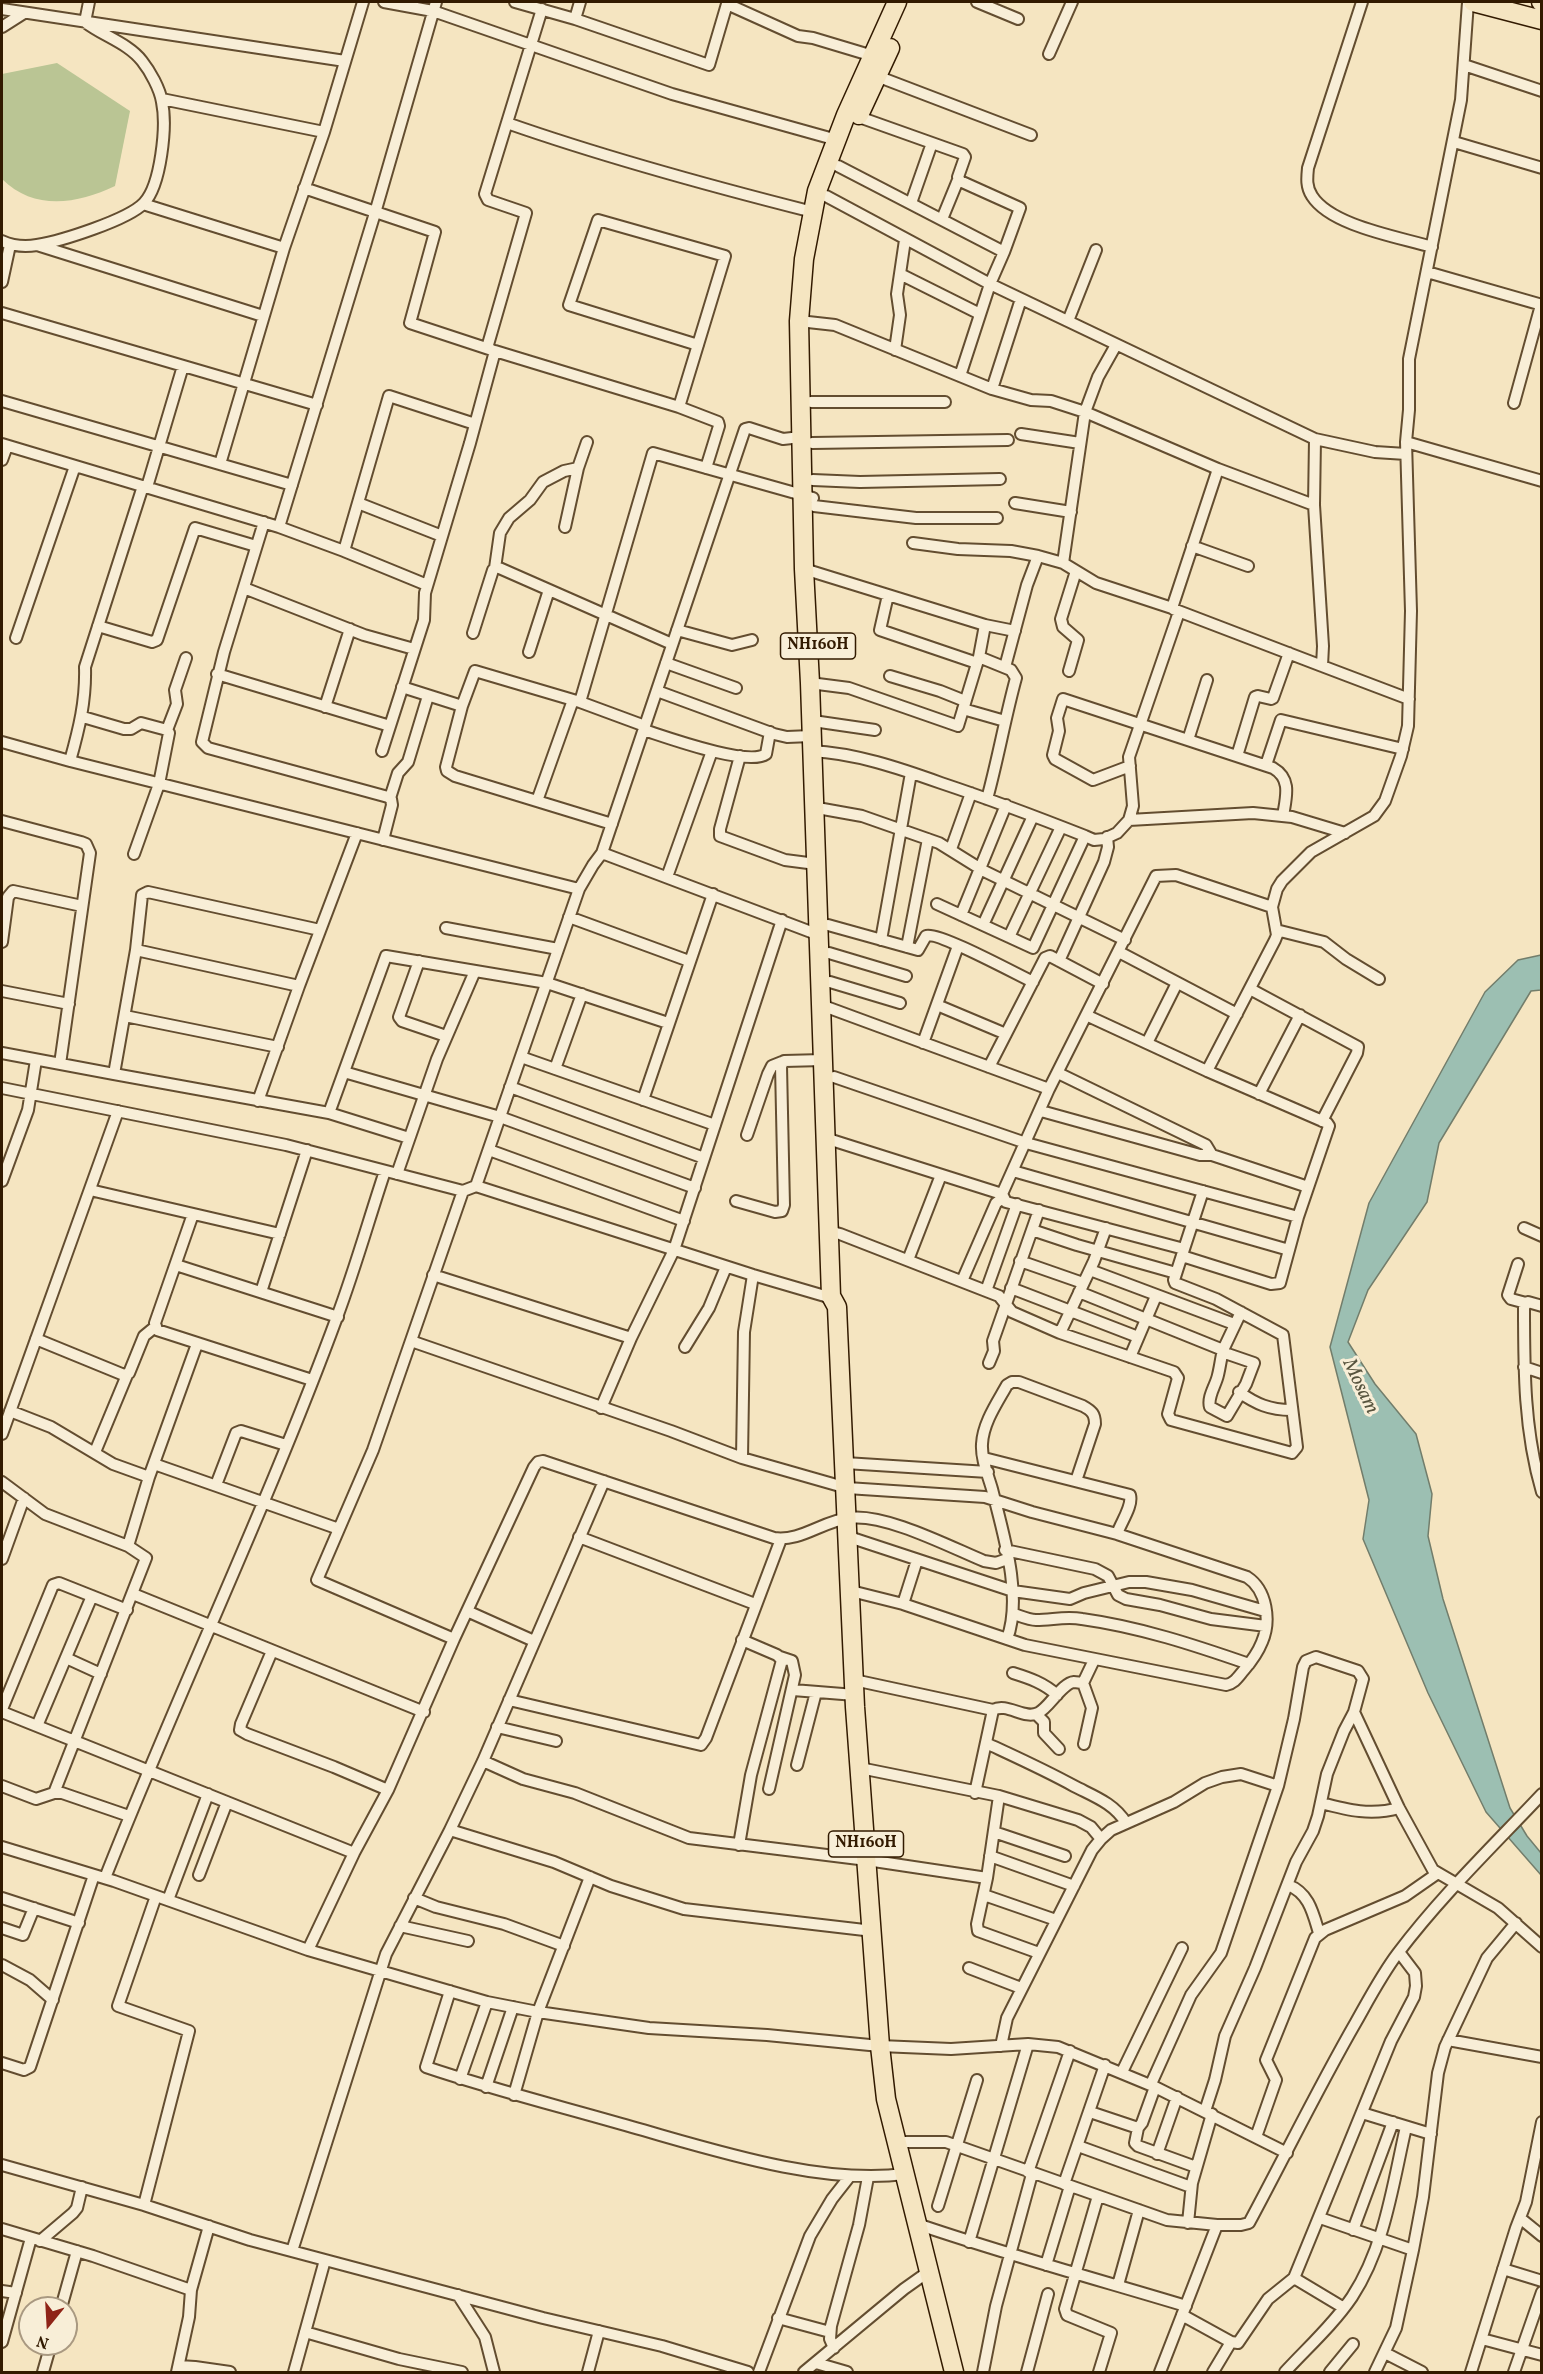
<!DOCTYPE html>
<style>
body{margin:0}
#map{position:relative;width:1543px;height:2374px;overflow:hidden;background:#f5e5c1;font-family:Vollkorn,serif}
canvas{display:block}
.frame{position:absolute;inset:0;border:3px solid #321a00;pointer-events:none}
.north{position:absolute;left:18px;top:2296px;width:60px;height:60px;box-sizing:border-box;background:#f8eed7;border:2px solid #a99981;border-radius:50%;rotate:198deg;font-size:16px;font-weight:700;line-height:24px;text-align:center;color:#321a00}
.north::after{content:'';display:block;margin:auto;width:21px;height:27px;background:#8f2418;clip-path:polygon(50% 0,100% 100%,50% 72%,0 100%)}
</style>
<div id="map">
<canvas width="1543" height="2374"></canvas>
<div class="frame"></div>
<div class="north">N</div>
</div>
<script>
const context = document.querySelector('canvas').getContext('2d');
context.lineJoin = 'round';
function fillPath(path, color) { context.fillStyle = color; context.fill(path, 'evenodd'); }
function stroke(path, color, width, dash) { context.strokeStyle = color; context.lineWidth = width; context.lineCap = dash ? 'butt' : 'round'; context.setLineDash(dash || []); context.stroke(path); }
function label(font, color, halo, rows, align = 'center') {
  context.font = font + ' Vollkorn,serif'; context.lineWidth = 6; context.setLineDash([]); context.textBaseline = 'middle'; context.strokeStyle = halo; context.fillStyle = color; for (const [text, x, y, turn = 0] of rows) {
    context.save(); context.translate(x, y); context.rotate((+turn || 0) * Math.PI / 180); context.textAlign = isNaN(turn) ? turn : align; if (halo) context.strokeText(text, 0, 0); context.fillText(text, 0, 0); context.restore();
  }
}
const green = new Path2D(`
 M57 63 130 111 115 186C77 204 34 211 2 179V74Z`);
const water = new Path2D(`
 M1541 955V990L1531 991 1439 1143 1427 1202 1368 1290 1348 1342 1375 1384 1416 1434 1432 1494 1428 1536 1443 1599 1510 1808 1527 1836 1541 1853V1875L1486 1812 1428 1693 1363 1539 1369 1500 1330 1347 1369 1203 1485 992 1518 960Z`);
const street = new Path2D(`
 M384 2 433 11 672 94 837 140
 M515 2 575 19 709 65 727 4 798 36 813 38 873 56
 M977 2 1018 19
 M1362 2 1308 168C1307 178 1306 187 1312 196 1331 226 1399 237 1432 247
 M1468 2 1461 100 1409 359V410L1406 442 1542 481
 M2 9 345 61
 M575 19 580 2
 M2 27 24 13
 M1049 54 1072 2
 M1464 65 1542 91
 M874 75 1031 135
 M162 99 324 132
 M859 117 963 154 965 157 958 177 960 181 1020 208 1004 252
 M507 123C607 158 710 186 813 212
 M1454 142 1542 168
 M838 166 1004 252 990 284 960 376
 M304 188 435 232 410 323 492 350
 M826 196 990 284 1315 439 1375 452 1406 454
 M911 203 932 143
 M143 204 284 248
 M942 219 958 180
 M2 241C13 246 25 247 37 245 61 241 128 220 144 203 161 185 167 126 162 102 160 89 150 71 142 61 128 43 103 36 85 22L89 2
 M37 245 263 316
 M1427 272 1542 305
 M900 274 980 314
 M2 282 10 245
 M2 313 317 405
 M799 321 835 325 992 389 1031 400 1051 401 1085 412 1218 469 1314 505 1315 439
 M1068 321 1096 250
 M1116 345 1098 377 1085 412 1063 563 1096 583 1172 608 1218 469
 M487 348 526 213 488 200 485 194 542 9
 M895 350 900 315 897 294 905 240
 M992 389 1021 299
 M2 401 292 485
 M811 402H945
 M1514 403 1541 305
 M679 407 718 422 719 426 706 468
 M1021 434 1080 443
 M812 443 1008 440
 M2 444 279 527 375 213 436 2
 M2 460 7 446
 M220 464 284 248 324 132 363 2
 M813 480 860 482 1000 479
 M147 487 183 366
 M358 503 442 536
 M1015 503 1071 512
 M814 506 916 518H997
 M264 522 224 652 202 742 208 748 388 797 391 799 392 805 383 840
 M279 527 344 551
 M565 527 578 468
 M913 543 958 549 1011 551 1038 556
 M1192 546 1248 566
 M495 568 500 533 509 518 530 500 543 482 564 471 578 468 587 442
 M804 569 985 625 979 657 958 726 849 688 810 683
 M427 585 344 551 389 396 475 424
 M244 588 364 635 414 649
 M888 595 880 630 977 663
 M1173 609 1322 666 1323 646 1314 505
 M985 625 1015 631
 M98 626 152 642 157 640 195 528 256 546
 M677 630 732 645 752 640
 M473 633 493 570 497 567 672 644
 M16 638 75 466
 M529 652 549 590
 M979 657 1011 670 1016 678C1005 718 998 759 987 799
 M666 663 736 688
 M1322 666 1409 699
 M1005 667 1027 585 1038 556 1063 563
 M1069 671 1078 640 1063 627 1061 619 1076 571
 M217 674 390 726
 M890 676 940 691 965 701
 M402 687 462 706
 M657 691 774 734 787 737 811 736
 M580 702 475 671 462 706 446 767 447 771 455 776 612 824
 M325 707 350 629
 M963 709 1005 721
 M83 717 124 729H131L141 723 167 730 169 733 159 784 134 854
 M820 722 875 730
 M645 726 580 702 653 453 813 498
 M167 730 177 704 175 690 186 658
 M644 730C666 737 748 767 766 754L770 732
 M1188 740 1207 680
 M2 742 70 761 579 889
 M382 751 424 620 425 593 470 443 495 351 679 407C694 357 710 306 725 256L598 220 569 305 698 345
 M811 751C855 753 899 768 941 783 989 799 1037 817 1085 836L1094 840 1104 839 1117 833 1129 820 1133 806 1129 757 1179 612
 M740 756 720 829V836L785 860 816 864
 M1237 756 1255 697 1258 696 1271 699 1273 698 1289 653
 M70 761C79 729 86 701 85 667L143 486
 M1266 765 1281 720 1403 749
 M1130 766 1093 780 1055 759 1053 755 1059 731 1057 718 1063 699 1273 768C1292 779 1286 797 1283 816
 M390 798 398 773 408 762 428 696
 M537 801 573 700
 M823 809 862 816 939 843 984 871 1125 940
 M1129 820 1253 813 1292 817 1345 833
 M2 821 81 842 86 844 90 853 60 1064
 M357 833 299 986 136 950 114 1074 329 1113 386 956 547 983 668 1023
 M951 849 971 793
 M602 853 745 429 749 428 783 439 801 437
 M667 877 712 751
 M937 904 1033 948 1085 836
 M961 915 1006 805
 M569 917 689 961
 M828 925 918 950 926 936C937 931 1016 974 1033 982
 M983 925 1033 816
 M446 928 558 949
 M1276 930 1324 942 1346 959 1379 979
 M819 935 602 853 593 865 579 889 476 1186 753 1275 835 1299
 M1009 937 1061 827
 M881 940 911 773
 M2 942 8 897 13 891 82 906
 M907 947 928 839
 M136 950 142 895 148 892 320 930
 M1119 952 1237 1014
 M829 953 906 976
 M419 961 399 1017 402 1021 446 1036
 M1059 961 1104 862 1108 847 1107 837
 M830 982 900 1003
 M1250 989 1358 1047 1357 1053 1322 1121
 M2 991 69 1004
 M821 1005 1049 1089 1156 876 1176 875 1272 907
 M937 1005 1006 1034
 M125 1016 278 1047
 M1088 1016 1207 1071 1327 1123 1329 1126 1298 1217 1280 1283 1271 1284 1182 1256
 M923 1043 958 946
 M1147 1043 1177 983
 M2 1053 114 1074
 M521 1057 715 1125
 M989 1067 1045 958 1050 956 1103 984
 M555 1069 582 994
 M1207 1071 1275 940 1277 935 1272 907 1277 889 1282 881 1311 852 1374 816 1385 801 1401 756 1408 726 1411 611 1406 442
 M344 1072 500 1117 695 1188
 M1058 1073 1206 1145 1212 1155
 M834 1077 1026 1143 1298 1217
 M510 1087 704 1158
 M2 1088 286 1145 463 1191
 M1259 1094 1300 1015
 M643 1100 713 894
 M258 1101 299 986
 M1041 1111 1200 1155H1212L1308 1187
 M329 1113 409 1138
 M747 1135 768 1074 772 1066 782 1062
 M825 1138 1002 1194 1049 1089
 M489 1150 684 1221
 M1013 1171 1289 1250
 M397 1174 437 1059 475 971
 M2 1181 28 1110 36 1060
 M90 1190 280 1234
 M1002 1194 1006 1202 1184 1249 1203 1191
 M736 1201 775 1212 782 1211 784 1205 781 1066 784 1061 823 1060
 M193 1214 155 1323 157 1330 312 1380
 M1524 1228 1542 1236
 M1032 1230 1077 1245 1176 1273
 M829 1231 840 1234 999 1296 1012 1312 1060 1333 1174 1372 1178 1378 1168 1414 1171 1420 1292 1453 1297 1447 1283 1335 1216 1299 1175 1283 1174 1280 1184 1249
 M908 1260 941 1175
 M1020 1261 1083 1283
 M1518 1264 1508 1295 1511 1299 1526 1303
 M176 1265 338 1317
 M1090 1270 1234 1324
 M433 1275 631 1338
 M962 1281 996 1203 1003 1198
 M1011 1288 1138 1337
 M986 1291 1017 1204
 M261 1292 307 1150
 M1079 1292 1223 1350
 M1542 1306 1528 1302 1524 1307C1524 1370 1524 1431 1542 1492
 M1060 1333 1094 1261 1106 1228
 M36 1339 124 1375 129 1373 144 1336 155 1327
 M411 1341 671 1431 742 1458 847 1488 985 1497 1032 1512 1117 1534 1247 1577C1267 1590 1271 1621 1262 1642 1258 1652 1251 1662 1244 1670 1238 1677 1235 1683 1226 1685L1025 1645 903 1604 851 1591
 M685 1347 709 1308 726 1267
 M1222 1352 1254 1363 1246 1384 1227 1416 1210 1407C1207 1397 1216 1385 1218 1375 1220 1367 1221 1358 1223 1350L1241 1312
 M1130 1357 1156 1296
 M989 1363 994 1351 993 1341 1039 1210
 M1524 1367 1542 1373
 M1239 1392C1256 1404 1270 1410 1291 1410
 M601 1408 631 1338 674 1250 782 920
 M10 1411 51 1427 113 1464 149 1477
 M2 1434 118 1111
 M95 1452 127 1375
 M742 1458 744 1332 753 1275
 M984 1458 1130 1495C1133 1506 1121 1522 1117 1534
 M845 1463 988 1472
 M154 1464 339 1529
 M604 1481 483 1761 450 1830 554 1862 611 1886 684 1909 873 1931
 M2 1482 45 1514 128 1546 146 1558 54 1793
 M216 1485 236 1433 241 1431 286 1445
 M579 1537 755 1604
 M849 1537 1013 1591 1070 1599 1084 1593 1129 1582H1146L1192 1590 1265 1611
 M128 1546 149 1477 197 1344
 M1005 1550 1095 1569 1108 1576 1118 1595 1126 1599 1160 1605 1211 1619 1266 1626
 M2 1559 24 1498
 M133 1594 424 1712
 M903 1604 917 1560
 M467 1611 534 1641
 M1014 1614C1020 1616 1029 1620 1036 1620 1052 1620 1066 1616 1082 1619 1140 1627 1194 1645 1249 1664
 M454 1639 534 1467 538 1462 543 1461 774 1538C800 1542 823 1521 849 1518 885 1513 950 1547 984 1561L996 1563 1007 1559
 M1007 1639C1023 1596 1003 1533 992 1489 988 1475 981 1459 982 1444 983 1423 997 1403 1007 1385L1012 1382H1019L1083 1406C1092 1411 1095 1414 1095 1424L1076 1481
 M272 1651 241 1724 240 1730 247 1734 334 1767 388 1790
 M66 1658 101 1674
 M1013 1673C1029 1678 1044 1683 1057 1695
 M854 1680 993 1710 975 1793
 M1083 1683 1092 1708 1084 1744
 M793 1690 855 1695
 M509 1700 701 1745 706 1738 781 1539
 M2 1709 53 1585 59 1583 127 1610
 M993 1710C1007 1702 1024 1720 1038 1713 1049 1708 1062 1683 1074 1682 1077 1682 1080 1683 1083 1683L1094 1660
 M2 1712 354 1853
 M1354 1712 1399 1808 1433 1870 1498 1908 1542 1947
 M1036 1714 1044 1722V1733L1059 1749
 M37 1726 92 1596
 M497 1727 556 1741
 M986 1743C1016 1757 1045 1770 1074 1786 1093 1796 1114 1803 1126 1823
 M483 1761 523 1779 575 1793 689 1838 867 1860 987 1878 999 1796 1078 1820 1091 1827 1101 1839
 M797 1765 816 1692
 M860 1768 999 1796
 M2 1786 36 1799 54 1793H62L129 1816
 M769 1789 795 1675 792 1661 780 1657
 M1321 1803C1348 1810 1371 1816 1399 1808
 M994 1832 1065 1856
 M739 1845 751 1775 782 1660 777 1655 742 1640
 M2 1847 114 1881 308 1950 487 2002 538 2012 649 2028 767 2035 880 2046 951 2049 1028 2044 1058 2047 1155 2087 1287 2153
 M990 1856 1074 1886
 M199 1875 227 1802
 M105 1878C179 1690 267 1507 337 1317 355 1269 369 1219 385 1171
 M987 1878 977 1924 978 1931 1039 1953
 M1288 1885C1309 1893 1313 1913 1319 1933
 M984 1895 1056 1920
 M2 1898 79 1923
 M414 1898 436 1907 504 1924 564 1946
 M168 1900 208 1794
 M400 1926 468 1941
 M2 1928 23 1935 34 1908
 M308 1950 354 1853 388 1790 454 1639 317 1580 373 1450 463 1191 476 1186
 M2 1965 30 1980 53 2000
 M969 1968 1021 1988
 M450 1991 426 2067C494 2090 563 2107 632 2127 714 2150 820 2185 905 2174
 M1448 2040 1542 2057
 M1001 2046 1007 2018 1092 1850 1101 1839 1111 1830 1174 1802 1205 1783 1222 1777 1241 1774 1278 1786
 M2 2063 24 2070 30 2067 94 1875
 M1122 2072 1182 1948
 M460 2079 487 2002
 M1151 2084 1191 1995 1221 1953 1278 1786 1294 1719 1303 1667 1306 1661 1316 1657 1358 1671 1363 1679 1354 1712 1344 1731 1327 1774 1318 1816 1313 1831 1296 1862 1255 1968 1225 2036 1215 2080 1205 2111
 M486 2087 513 2007
 M514 2095 538 2012 590 1877
 M1090 2112 1138 2128 1142 2123 1155 2087
 M1362 2113 1431 2134
 M1138 2128 1135 2143 1138 2146 1196 2167
 M1256 2137 1276 2080 1266 2060 1315 1938 1325 1930 1405 1896 1438 1873
 M897 2142H946L1167 2220 1217 2225
 M1078 2146 1191 2187
 M1157 2154 1177 2097
 M2 2165 144 2205 250 2240 543 2318 662 2346 748 2372
 M1028 2172 1070 2051
 M1064 2184 1105 2065
 M1098 2196 1065 2309 1067 2315 1111 2333 1099 2372
 M144 2205 189 2031 118 2006 156 1896
 M938 2206 977 2080
 M1320 2218 1413 2250
 M1520 2218 1542 2236
 M1188 2223 1192 2183 1212 2114
 M917 2224C1005 2254 1096 2279 1186 2306
 M2 2229 93 2256 191 2290
 M1353 2230 1393 2122
 M40 2241 73 2213 77 2208 82 2187
 M969 2242 1028 2044
 M292 2251 386 1954 450 1830
 M1046 2265 1070 2186
 M1503 2269 1542 2281
 M1294 2278 1344 2308
 M1118 2285 1139 2210
 M2 2291 16 2293
 M458 2295 485 2337 494 2372
 M61 2308 77 2251
 M1182 2315 1231 2342 1238 2343 1268 2299 1294 2278 1391 2041 1414 1997 1416 1986 1415 1973 1399 1952
 M778 2318 830 2332
 M305 2332 399 2359 462 2372
 M1482 2339 1542 2355
 M2 2342 31 2238
 M834 2348 830 2339 831 2326 859 2225 868 2177
 M1385 2353 1422 2372
 M816 2363 847 2372
 M179 2366 195 2367 230 2372
 M43 2372 51 2344
 M177 2372 189 2317 191 2290 209 2226
 M294 2372 325 2260
 M588 2372 599 2331
 M759 2372 810 2236 832 2199 850 2176
 M804 2372 904 2289 928 2272
 M983 2372 996 2306 1032 2174
 M1027 2372 1048 2294
 M1160 2372 1217 2225H1241L1249 2223C1285 2156 1318 2088 1356 2022 1369 1999 1382 1974 1398 1953 1441 1896 1493 1846 1542 1794
 M1213 2372 1231 2342
 M1285 2372C1307 2348 1333 2325 1352 2297 1385 2247 1393 2183 1406 2127
 M1330 2372 1353 2344
 M1375 2372 1396 2328 1413 2250 1423 2197 1438 2073 1445 2047 1487 1958 1516 1923
 M1471 2372 1516 2228 1526 2202 1542 2122
 M1514 2372 1542 2292`);
const highway = new Path2D(`
 M897 2 846 115 817 191 804 259 799 321 804 569 810 683 831 1296 837 1307 855 1707 880 2046 886 2099 954 2372
 M1473 2 1542 20
 M1541 2H1542
 M859 115 890 48`);
const shields = [
 [818,646,75],
 [866,1844,75]
];
const shieldNames = [
 ["NH160H",818,646],
 ["NH160H",866,1844]
];
const waterNames = [
 ["Mosam",1359,1387,64]
];
fillPath(green, '#bac594');
fillPath(water, '#9cbfb2');
stroke(water, '#727d6b', 1.5);
stroke(street, '#634d30', 14);
stroke(highway, '#321a00', 21);
stroke(street, '#f8eed7', 10);
stroke(highway, '#f5e5c1', 18);
for (const [x, y, w] of shields) { const box = new Path2D(); box.roundRect(x - w / 2, y - 13, w, 26, 4.5); context.fillStyle = '#f8eed7'; context.fill(box); stroke(box, '#321a00', 1.5); }
label('bold 16px', '#321a00', null, shieldNames);
label('italic 20px', '#57543e', '#f8eed7', waterNames);
</script>
